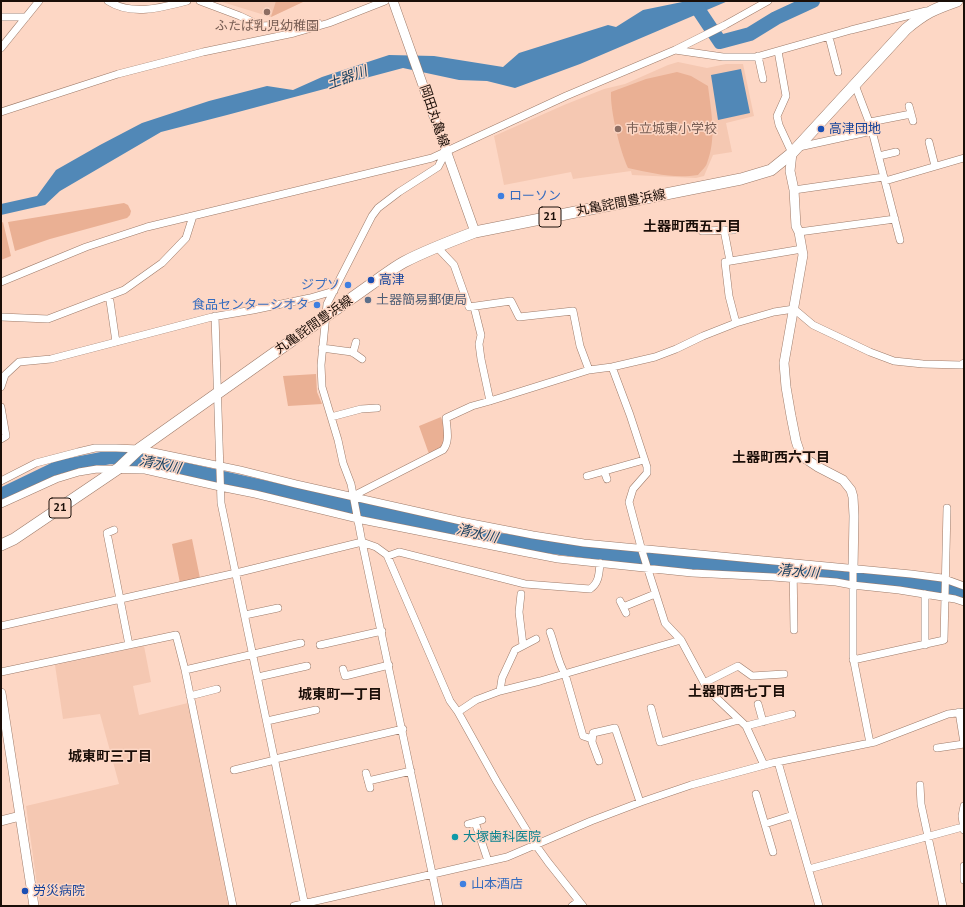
<!DOCTYPE html>
<meta charset="utf-8">
<style>
body{margin:0}
#map{position:relative;width:965px;height:907px;overflow:hidden;background:#fdd7c5;font-family:"PT Sans",sans-serif}
canvas{display:block}
.frame{position:absolute;inset:0;border:2px solid #1a0e08;pointer-events:none}
</style>
<div id="map">
<canvas width="965" height="907"></canvas>
<div class="frame"></div>
</div>
<script>
const context = document.querySelector('canvas').getContext('2d');
context.lineJoin = 'round';
function fillPath(path, color) { context.fillStyle = color; context.fill(path, 'evenodd'); }
function stroke(path, color, width, dash) { context.strokeStyle = color; context.lineWidth = width; context.lineCap = dash ? 'butt' : 'round'; context.setLineDash(dash || []); context.stroke(path); }
function label(font, color, halo, rows, align = 'center') {
  context.font = font + ' "PT Sans","Noto Sans JP",sans-serif'; context.lineWidth = 3; context.setLineDash([]); context.textBaseline = 'middle'; context.strokeStyle = halo; context.fillStyle = color; for (const [text, x, y, turn = 0] of rows) {
    context.save(); context.translate(x, y); context.rotate((+turn || 0) * Math.PI / 180); context.textAlign = isNaN(turn) ? turn : align; if (halo) context.strokeText(text, 0, 0); context.fillText(text, 0, 0); context.restore();
  }
}
const built = new Path2D(`
 M219 1H305L271 17Z
 M678 62 707 68 726 64H743L754 116 726 123 732 152 713 155 704 176 696 178 632 175 631 171 573 179 571 172 504 185 494 136 564 105 604 89 625 84 668 65Z
 M144 646 151 682 133 686 139 715 188 703 230 906H40L26 806 119 784 100 714 63 719 55 665Z`);
const green = new Path2D(`
 M276 1H305L271 17Z
 M677 72 691 76 708 86C711 111 717 138 707 163 706 167 701 171 698 175 674 179 652 173 628 168 620 151 610 110 611 92L646 79Z
 M124 203 128 205 131 211 130 215 127 218 50 239 15 251 8 222Z
 M3 222 11 256 1 260V223Z
 M316 374 317 392 322 404 288 406 283 376Z
 M441 417C444 424 448 442 441 448 437 450 433 452 429 454L419 426Z
 M192 539 200 578 180 583 172 544Z`);
const water = new Path2D(`
 M687 1H728L580 64 515 88 487 81 459 80 403 68 227 115 161 132 60 191 45 205 1 215V204L37 196 56 170 100 145 142 123 209 101 267 86 293 90 322 77 389 55 434 56 503 67 519 53 608 25 616 27 643 10Z
 M741 69 750 113 718 120 711 75Z`);
const river = new Path2D(`
 M696 6 720 42 750 34 776 18 813 1
 M1 495 59 467 111 457 152 462 499 540 631 557 843 578 919 583 964 593`);
const street = new Path2D(`
 M108 1C131 16 161 8 187 1
 M200 1 240 16 261 26 318 23
 M1 17H26
 M829 37 838 72
 M1 48 39 1
 M675 50 723 57H756L851 30 926 11
 M778 51 786 96 777 116 779 125 792 153
 M758 56 763 79
 M855 85 871 127 900 240
 M909 106 913 121
 M1 112 118 74 203 52 294 33 329 23 385 1
 M870 122 911 114
 M929 142 935 166
 M799 147 872 131
 M879 156 896 152
 M885 181 964 158
 M794 190 884 177
 M724 230 730 261
 M702 231 734 230
 M799 232 895 219
 M436 246 454 265 469 307 511 301 519 317 573 311 580 346 589 370
 M1 282 86 247 147 227 432 158 566 96 675 50 725 25 768 1
 M108 296 110 301 116 342
 M474 307 481 335 479 344 481 359 490 401
 M215 316 221 503 305 906
 M1 317 48 319 124 290 162 263 186 238 193 216
 M736 323 729 296 725 262 802 249
 M322 348 352 352 362 359
 M353 353 356 342
 M612 367 630 415 647 467V473L633 489 629 502 642 551 665 623 681 640 708 690 746 726 764 765
 M1 387 5 375 19 362 51 359 212 317 253 310 310 298 334 291
 M1 407 6 436 1 439
 M331 417 361 409 377 408
 M604 471 607 479
 M587 476 644 460
 M1 481 36 463 78 452 95 448H116L139 449 240 470 296 484 461 521 533 535 584 543 911 574 942 578 964 586
 M353 496 443 450C450 442 447 429 446 418L472 406 490 401 589 370 612 367 655 357 676 349 703 336 736 323 774 312 794 309 813 325 870 352 894 361 923 364 961 365 964 363
 M1 504 56 479 79 472 97 469 145 470 220 487 255 494 362 520 527 553 558 559 692 573 773 577 836 582 852 585 899 590 955 599 964 602
 M114 530 107 533 129 645
 M388 556 399 552 525 584 590 589C599 583 599 574 600 563
 M793 563 794 630
 M853 569V657L870 743
 M521 594 519 612 523 645
 M620 601 626 613
 M623 607 655 594
 M245 615 278 608
 M1 626 236 573 362 542 376 547 387 555 450 701 458 712 497 782 535 844 548 862 583 906
 M550 632C555 645 558 663 565 674L583 736 592 739
 M320 645 382 631
 M925 645V594
 M853 660 944 640 947 508
 M343 669 345 676 389 665
 M185 670 301 643
 M1 672 176 635 185 670 233 906
 M258 677 307 666
 M704 683 738 666 752 676 784 674
 M500 691 502 678 515 650 536 639
 M190 696 217 689
 M758 704 763 722
 M651 708 660 742 739 720
 M458 712 476 700 500 691 540 681 681 640
 M959 712 964 743
 M267 721 316 710
 M746 726 792 714
 M937 748 964 744
 M275 759 403 729
 M599 761 592 742 593 733 615 728 640 802
 M778 762 819 906
 M234 770 275 760
 M366 773 370 788
 M368 781 411 771
 M920 785 921 804 943 906
 M756 794 773 852
 M964 806 962 816 964 830
 M475 822 488 861
 M468 824 482 820
 M765 824 793 815
 M964 866V880
 M809 869 959 828H964
 M294 906 507 857 591 821 641 802 691 785 772 763 875 742 948 714 964 712
 M439 906 362 542 351 484 343 463 338 440 322 387 321 365 327 304 372 216 378 208 399 192 438 167 446 152
 M572 906 579 901`);
const secondary = new Path2D(`
 M393 1 475 232
 M792 153 790 171 794 190 796 226 799 232 803 255 784 363 786 387 791 416 796 441 800 453 806 459 818 467 843 480 851 490 853 497 854 516 853 569
 M1 693 34 906
 M1 821 20 816`);
const primary = new Path2D(`
 M1 545 14 539 119 468 139 449 373 283C383 276 393 268 404 262 427 250 451 241 475 232L741 179 771 170 792 153 906 29C925 13 934 9 957 1`);
const markers = [
 [267,12,4,"#8d6e63"],
 [618,129,4,"#8d6e63"],
 [821,129,4,"#1a4fb4"],
 [501,196,4,"#3f7fe0"],
 [371,280,4,"#1a4fb4"],
 [348,285,4,"#3f7fe0"],
 [368,300,4,"#5c6f8a"],
 [317,305,4,"#3f7fe0"],
 [455,837,4,"#0f9aa8"],
 [463,884,4,"#3f7fe0"],
 [25,891,4,"#1a4fb4"]
];
const shields = [
 [550,217,22],
 [60,508,22]
];
const shieldNames = [
 ["21",550,217],
 ["21",60,508]
];
const educationNames = [
 ["ふたば乳児幼稚園",267,26],
 ["市立城東小学校",626,129,"left"]
];
const streetNames = [
 ["岡田丸亀線",434,116,71],
 ["丸亀詫間豊浜線",621,203,-11],
 ["丸亀詫間豊浜線",314,325,-35]
];
const transitNames = [
 ["高津団地",829,129],
 ["高津",379,280],
 ["労災病院",33,891]
];
const shopNames = [
 ["ローソン",509,196],
 ["ジプソ",340,285,"right"],
 ["食品センターシオタ",309,305,"right"],
 ["山本酒店",471,884]
];
const serviceNames = [
 ["土器簡易郵便局",376,300]
];
const cultureNames = [
 ["大塚歯科医院",463,837]
];
const waterNames = [
 ["土器川",347,78,-20],
 ["清水川",160,465,11],
 ["清水川",477,534,12],
 ["清水川",798,572,5]
];
const neighbourhoodNames = [
 ["土器町西五丁目",692,227],
 ["土器町西六丁目",781,458],
 ["土器町西七丁目",737,692],
 ["城東町一丁目",340,695],
 ["城東町三丁目",110,757]
];
fillPath(built, '#f5c8b2');
fillPath(green, '#eab094');
fillPath(water, '#5188b7');
stroke(river, '#5188b7', 14);
stroke(street, '#9d7b6a', 8);
stroke(secondary, '#9d7b6a', 10);
stroke(primary, '#9d7b6a', 12);
stroke(street, '#fff', 7);
stroke(secondary, '#fff', 9);
stroke(primary, '#fff', 11);
for (const [x, y, r, color] of markers) { const dot = new Path2D(); dot.arc(x, y, r, 0, 2 * Math.PI); context.fillStyle = color; context.fill(dot); stroke(dot, '#fdd7c5', 1.5); }
for (const [x, y, w] of shields) { const box = new Path2D(); box.roundRect(x - w / 2, y - 10, w, 20, 3); context.fillStyle = '#fdd7c5'; context.fill(box); stroke(box, '#1a0e08', 1); }
label('bold 12px', '#1a0e08', null, shieldNames);
label('13px', '#785e54', '#fdd7c5', educationNames);
label('13px', '#1a0e08', '#fdd7c5', streetNames);
label('13px', '#164399', '#fdd7c5', transitNames, 'left');
label('13px', '#366cbe', '#fdd7c5', shopNames, 'left');
label('13px', '#4e5e75', '#fdd7c5', serviceNames, 'left');
label('13px', '#0d838f', '#fdd7c5', cultureNames, 'left');
label('italic 14px', '#133d5e', '#fdd7c5', waterNames);
label('bold 14px', '#1a0e08', '#fdd7c5', neighbourhoodNames);
</script>
